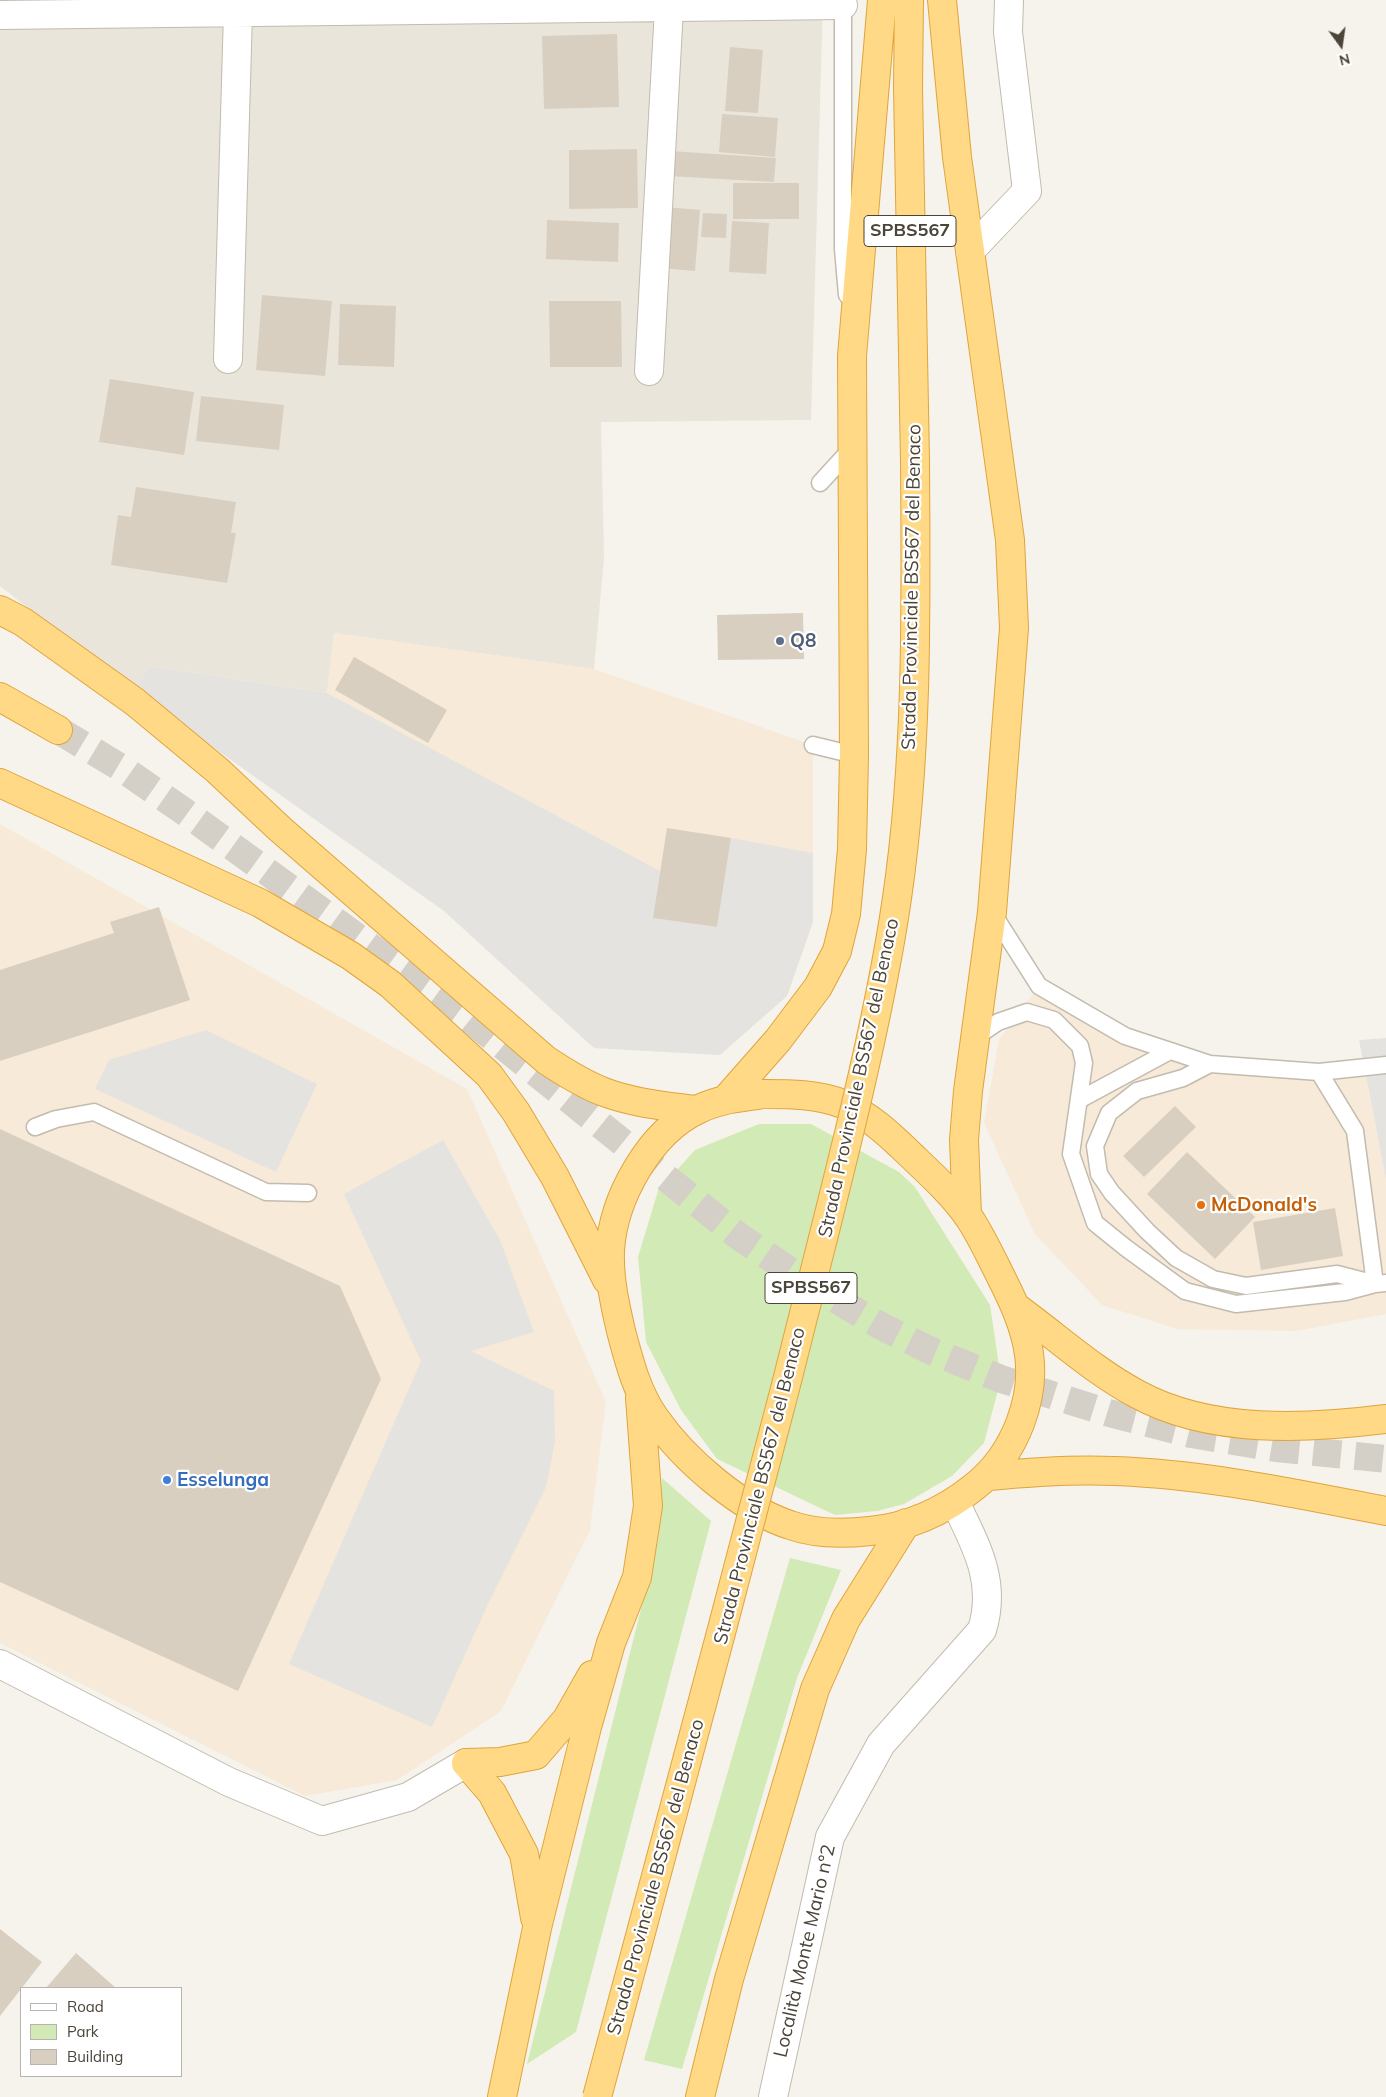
<!DOCTYPE html>
<meta charset="utf-8">
<style>
body{margin:0}
#map{position:relative;width:1386px;height:2097px;overflow:hidden;background:#f6f3ec;font-family:Mulish,sans-serif}
canvas{display:block}
.legend{position:absolute;left:20px;top:1987px;width:162px;height:90px;box-sizing:border-box;background:#fff;border:1px solid #b7b4b0;margin:0;padding:6px 9px;list-style:none;font-size:15px;color:#4b4439}
.legend li{display:flex;align-items:center;gap:10px;height:25px}
.legend b{width:25px;border:1px solid #b7b4b0}
.north{position:absolute;left:1316px;top:20px;width:50px;height:50px;-webkit-text-stroke:4px #fff;paint-order:stroke;rotate:166deg;font-size:14px;font-weight:700;line-height:20px;text-align:center;color:#4b4439}
.north::after{content:'';display:block;margin:auto;width:18px;height:22px;background:#4b4439;clip-path:polygon(50% 0,100% 100%,50% 72%,0 100%)}
</style>
<div id="map">
<canvas width="1386" height="2097"></canvas>
<ul class="legend">
<li><b style="height:6px;background:#fff"></b>Road</li>
<li><b style="height:14px;background:#d2eab5"></b>Park</li>
<li><b style="height:14px;background:#d8cfc1"></b>Building</li>
</ul>
<div class="north">N</div>
</div>
<script>
const context = document.querySelector('canvas').getContext('2d');
context.lineJoin = 'round';
function fillPath(path, color) { context.fillStyle = color; context.fill(path, 'evenodd'); }
function stroke(path, color, width, dash) { context.strokeStyle = color; context.lineWidth = width; context.lineCap = dash ? 'butt' : 'round'; context.setLineDash(dash || []); context.stroke(path); }
function label(font, color, halo, rows, align = 'center') {
  context.font = font + ' Mulish,sans-serif'; context.lineWidth = 4.5; context.setLineDash([]); context.textBaseline = 'middle'; context.strokeStyle = halo; context.fillStyle = color; for (const [text, x, y, turn = 0] of rows) {
    context.save(); context.translate(x, y); context.rotate((+turn || 0) * Math.PI / 180); context.textAlign = isNaN(turn) ? turn : align; if (halo) context.strokeText(text, 0, 0); context.fillText(text, 0, 0); context.restore();
  }
}
const residential = new Path2D(`
 M0 0H823L811 420 601 422 604 558 594 669 334 633 327 693 149 666 134 691 0 586Z`);
const commercial = new Path2D(`
 M334 633 594 669 813 745V922L787 996 720 1055 594 1048 444 911 134 691 149 666 327 693Z
 M0 824 467 1089 606 1402 590 1530 501 1711 397 1780 305 1796 0 1643Z
 M1039 986 1125 1036 1210 1064 1364 1066 1386 1179V1314L1296 1331 1177 1329 1102 1305 1035 1234 984 1123 999 1040Z`);
const green = new Path2D(`
 M759 1124H811L899 1172 915 1187 990 1305 1001 1379 984 1443 952 1476 904 1504 877 1511 835 1515 717 1459 681 1410 646 1342 638 1257 658 1191 695 1150Z
 M662 1478 711 1521 576 2032 527 2064 658 1541Z
 M790 1558 841 1570 797 1678 682 2069 644 2060Z`);
const parking = new Path2D(`
 M149 666 327 693 660 871 654 918 717 927 731 838 813 853V922L787 996 720 1055 594 1048 444 911 134 691Z
 M206 1030 317 1084 276 1172 95 1089 109 1060Z
 M1386 1038V1179L1359 1040Z
 M443 1140 500 1240 534 1332 471 1351 554 1391 555 1442 546 1487 488 1604 432 1727 289 1664 421 1361 344 1194Z`);
const building = new Path2D(`
 M617 34 619 107 544 109 542 36Z
 M730 47 763 50 758 113 725 111Z
 M722 114 778 118 775 157 719 152Z
 M637 149 638 208 569 209V150Z
 M670 151 776 158 774 182 668 176Z
 M733 183H799V219H733Z
 M666 207 700 210 695 271 661 268Z
 M703 213 727 214 726 238 701 237Z
 M547 220 619 223 618 262 546 259Z
 M732 221 769 223 766 274 729 272Z
 M262 295 332 301 325 376 256 370Z
 M549 301H621L622 367H550Z
 M340 304 396 306 394 367 338 365Z
 M110 379 194 392 184 455 99 442Z
 M201 396 284 405 279 450 196 441Z
 M136 487 236 502 231 533H236L227 583 111 565 118 515 131 517Z
 M803 613 804 659 718 660 717 615Z
 M354 657 447 710 428 743 335 690Z
 M667 828 731 838 717 927 653 918Z
 M159 907 190 1000 0 1061V970L114 933 110 922Z
 M1175 1106 1196 1127 1144 1177 1123 1156Z
 M0 1129 340 1286 381 1379 238 1691 0 1582Z
 M1187 1152 1255 1217 1215 1259 1147 1194Z
 M1335 1208 1343 1256 1261 1270 1253 1222Z
 M0 1929 42 1962 0 2016Z
 M76 1953 116 1988H46Z`);
const trunkTunnel = new Path2D(`
 M58 730 123 769 182 810 466 1016 737 1235 797 1276 879 1325 927 1349 1001 1379 1109 1413 1191 1434 1276 1448 1386 1459`);
const service = new Path2D(`
 M843 0V249L847 295
 M820 483 852 448
 M813 745 854 755
 M992 912 1039 986 1125 1036 1210 1064 1319 1072 1386 1065
 M976 1037 998 1022 1027 1012 1054 1020 1080 1046 1084 1063 1071 1154 1095 1223 1126 1248 1185 1291 1236 1304 1345 1292 1375 1284 1386 1283
 M1210 1064 1183 1078 1137 1091 1109 1113 1095 1146 1099 1174 1112 1193 1147 1231 1176 1258 1213 1279 1246 1286 1337 1274 1372 1283
 M1319 1072 1355 1131 1375 1284
 M1079 1100 1170 1051
 M35 1127 56 1119 94 1112 266 1192 308 1193`);
const minor = new Path2D(`
 M0 15 843 5
 M970 251 1027 191 1008 32 1009 0
 M228 359 238 12
 M649 371 669 8
 M0 1664 229 1782 322 1821 408 1797 466 1763
 M773 2097 830 1837 881 1744 982 1630C997 1581 976 1546 955 1502`);
const trunk = new Path2D(`
 M909 0 908 88 915 461
 M942 0 957 157 1010 540 1014 628 992 912 968 1091 964 1140 967 1215
 M0 610 23 622 135 702 217 770 280 829 546 1060C564 1072 583 1084 604 1092 633 1103 665 1106 696 1110
 M0 697 58 730
 M0 783 260 903 351 956 390 984 489 1075 516 1112 555 1177 607 1280
 M764 1094C790 1094 818 1094 843 1104 873 1117 895 1140 917 1161 935 1178 954 1196 968 1216 979 1232 988 1251 997 1269 1009 1293 1021 1316 1027 1343 1039 1395 1015 1455 974 1487 944 1511 909 1527 870 1531 844 1534 815 1534 790 1525 741 1509 684 1460 655 1418 637 1393 629 1361 621 1331 615 1305 609 1279 610 1251 613 1199 649 1132 699 1109 720 1099 741 1097 764 1094Z
 M727 1098 778 1040 818 987 837 951 846 914 852 849 854 755 852 356 882 0
 M1017 1308C1057 1337 1094 1371 1137 1394 1210 1434 1307 1429 1386 1419
 M989 1476C1031 1472 1072 1469 1114 1471 1205 1474 1297 1494 1386 1511
 M466 1763 500 1762 536 1755 567 1719 592 1675
 M466 1763 492 1793 524 1854 535 1918
 M502 2097 537 1928 587 1727 611 1643 637 1577 648 1506 640 1398
 M700 2097 729 1979 815 1689 846 1619 906 1523`);
const trunkBridge = new Path2D(`
 M597 2097C661 1859 725 1620 787 1381 810 1289 834 1197 856 1104 872 1036 887 967 897 898 918 754 916 607 915 461`);
const markers = [
 [780,641,5,"#5c6f8a"],
 [1201,1205,5,"#e8710a"],
 [167,1480,5,"#3f7fe0"]
];
const shields = [
 [910,231,92],
 [811,1288,92]
];
const shieldNames = [
 ["SPBS567",910,231],
 ["SPBS567",811,1288]
];
const streetNames = [
 ["Strada Provinciale BS567 del Benaco",912,587,-89],
 ["Strada Provinciale BS567 del Benaco",859,1078,-78],
 ["Strada Provinciale BS567 del Benaco",760,1486,-76],
 ["Strada Provinciale BS567 del Benaco",656,1877,-75],
 ["Località Monte Mario n°2",805,1951,-77]
];
const serviceNames = [
 ["Q8",790,641]
];
const foodNames = [
 ["McDonald's",1211,1205]
];
const shopNames = [
 ["Esselunga",177,1480]
];
fillPath(residential, '#eae5da');
fillPath(commercial, '#f7ead8');
fillPath(green, '#d2eab5');
fillPath(parking, '#e5e3e0');
fillPath(building, '#d8cfc1');
stroke(trunkTunnel, '#d4d0c8', 28, [28, 14]);
stroke(service, '#c2bbae', 19);
stroke(minor, '#c2bbae', 30);
stroke(trunk, '#e0a43c', 30);
stroke(service, '#fff', 16);
stroke(minor, '#fff', 28);
stroke(trunk, '#ffd985', 28);
stroke(trunkBridge, '#e0a43c', 30, []);
stroke(trunkBridge, '#ffd985', 28);
for (const [x, y, r, color] of markers) { const dot = new Path2D(); dot.arc(x, y, r, 0, 2 * Math.PI); context.fillStyle = color; context.fill(dot); stroke(dot, '#fff', 2); }
for (const [x, y, w] of shields) { const box = new Path2D(); box.roundRect(x - w / 2, y - 15.5, w, 31, 4); context.fillStyle = '#fff'; context.fill(box); stroke(box, '#4b4439', 1); }
label('bold 18px', '#4b4439', null, shieldNames);
label('19px', '#4b4439', '#fff', streetNames);
label('bold 19px', '#4e5e75', '#fff', serviceNames, 'left');
label('bold 19px', '#c56008', '#fff', foodNames, 'left');
label('bold 19px', '#366cbe', '#fff', shopNames, 'left');
</script>
